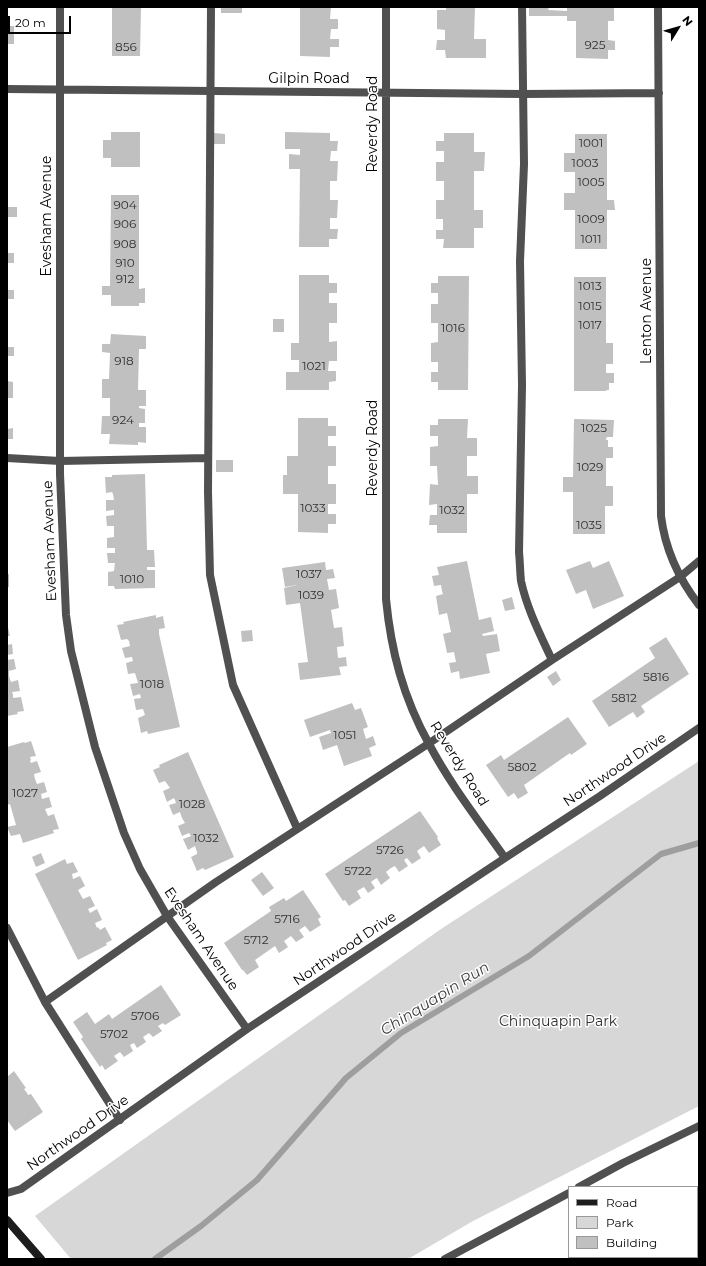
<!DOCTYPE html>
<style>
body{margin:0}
#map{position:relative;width:706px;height:1266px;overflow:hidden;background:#fff;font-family:Montserrat,sans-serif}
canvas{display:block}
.frame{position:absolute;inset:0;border:8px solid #000;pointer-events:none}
.legend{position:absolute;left:568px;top:1186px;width:130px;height:72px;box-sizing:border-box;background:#fff;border:1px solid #999;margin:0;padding:5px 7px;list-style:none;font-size:12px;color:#000}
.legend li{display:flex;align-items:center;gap:8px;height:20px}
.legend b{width:20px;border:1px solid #999}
.north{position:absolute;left:658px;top:8px;width:40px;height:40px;-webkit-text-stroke:3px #fff;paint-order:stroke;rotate:53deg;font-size:11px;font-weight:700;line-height:16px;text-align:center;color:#000}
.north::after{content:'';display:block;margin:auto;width:14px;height:18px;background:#000;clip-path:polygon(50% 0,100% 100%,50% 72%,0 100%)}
.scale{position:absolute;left:8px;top:16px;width:63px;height:18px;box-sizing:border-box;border:2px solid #000;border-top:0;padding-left:5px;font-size:12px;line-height:14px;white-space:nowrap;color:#000;-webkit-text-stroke:3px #fff;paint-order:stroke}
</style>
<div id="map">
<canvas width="706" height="1266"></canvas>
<div class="frame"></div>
<ul class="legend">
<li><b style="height:5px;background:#1d1d1d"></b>Road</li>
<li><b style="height:11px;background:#d7d7d7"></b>Park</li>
<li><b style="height:11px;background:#c0c0c0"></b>Building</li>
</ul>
<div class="north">N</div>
<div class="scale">20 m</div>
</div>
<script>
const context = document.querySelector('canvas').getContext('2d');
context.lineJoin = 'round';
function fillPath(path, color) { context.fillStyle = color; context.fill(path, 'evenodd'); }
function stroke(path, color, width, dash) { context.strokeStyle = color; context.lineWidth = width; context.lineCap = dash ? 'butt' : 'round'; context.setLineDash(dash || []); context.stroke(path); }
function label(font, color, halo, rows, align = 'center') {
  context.font = font + ' Montserrat,sans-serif'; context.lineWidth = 3; context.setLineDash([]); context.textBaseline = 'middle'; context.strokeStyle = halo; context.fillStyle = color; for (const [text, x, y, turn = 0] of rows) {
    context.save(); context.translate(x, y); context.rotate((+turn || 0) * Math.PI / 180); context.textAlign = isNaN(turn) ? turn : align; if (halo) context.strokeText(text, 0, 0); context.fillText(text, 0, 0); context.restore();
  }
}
const green = new Path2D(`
 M699 761V1106L473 1221 408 1259H71L35 1216 441 929Z`);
const stream = new Path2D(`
 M155 1259 201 1226 257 1180 346 1078 401 1033 529 956 661 854 699 843`);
const building = new Path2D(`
 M112 7H141L140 56H112Z
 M221 7H242V13H221Z
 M300 7H331L330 19H338V29H331L330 39H339V47H330V57L300 56Z
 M446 7H475L474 39H486V58H446L445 50H436L437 40H445V30L437 29V10H446Z
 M529 7H549L548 10 567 11V7H614V21H608V40L615 41V50H608V59L576 58V21H567V16H529Z
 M7 23H8V26H14V44H7Z
 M111 132H140V167H111V158H103V140H111Z
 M285 132 330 133V141H338L337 151H331L330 161H338L337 181H330V200H338L337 218H330V229H338L337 239H329V247H299L300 169H289V154L300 155V149H285Z
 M214 133 225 134V144H214Z
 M444 133H474V152H485L484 171H474V210H483V228H474V248H443L444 239H436V230H443V219H436V200H444V181H436V162H444V151H436V141H444Z
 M575 134H607V200H614L615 210H607V249H575V210H564V193H575V172H564V153H575Z
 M111 195H139V289L145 288V303H139V306H111V295H102V286H110Z
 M7 207H17V217H7Z
 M7 253H14V263H7Z
 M299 275H329V283H337V293H329V303H337V323H329V342L337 341V361H329L328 371H336V381L329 382V390H286V372H299V360H291V343H299Z
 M438 276H469L468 390H438V382H431V372H438V362H431V343L438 342V323H431V304H438V293H431V283H438Z
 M574 277H606V343H613V364H606V373H614V383H609V390H606L607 391H574Z
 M7 290H14V299H7Z
 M273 319H284V332H273Z
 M111 334 146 336V349H139L138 390H146V406H139V408L145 409V423H139V427H146V443L138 442V445L109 444 110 434H101L102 416H110V398H102V379H109L110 353 102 352V344H110Z
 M7 347H14V356H7Z
 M7 381 13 382V398H7Z
 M298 418H328V426H336V436H328V446H336V466H328V484H336V504H328V514H336V524H328V533L298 532V494H283V475H287V456H298Z
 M438 419H468L467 438H477V456H467V476H478V494H467V533H437V525H429L430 515H437V504L429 505 430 484 438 485 437 466H430V447L438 446V436H430V425H438Z
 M574 419 614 420 613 437H607L606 439V440H608V447H613V458H606V486H613V506H605V534H573V492H563V477H573Z
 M13 428V439H7V429Z
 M216 460H233V472H216Z
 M145 474 147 550H154L155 567H147V570H155V588L115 589 114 586H108V572L114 571 115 563H108L107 553H115V548H107V538L114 537V526H107L106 516 114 515V510L106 511V500H114L113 494 112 492 106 493 105 477H112V475Z
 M467 561 479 620 491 617 494 631 482 634 483 636 497 634 500 651 486 654 490 673 460 679 459 671 451 673 449 663 456 662 454 652 447 653 445 643 443 634 451 632 447 613 439 615 436 596 443 594 442 591 441 585 434 586 432 576 439 575 437 567Z
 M590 561 593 568 609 561 624 596 593 609 586 590 576 594 566 570Z
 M325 562 326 570 333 569 335 578 327 579 329 590 336 589 339 608 331 610 334 628 342 627 344 646 337 647 338 658 346 657 347 666 339 667 341 675 300 680 298 663 308 662 300 603 286 605 284 588 297 585 285 587 282 568Z
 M7 574H9V587H7Z
 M512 597 515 609 505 611 502 600Z
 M156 615V618L163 616 165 628 159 629V634L180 727 148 734 147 731 141 733 138 718 145 715 143 709 136 710 134 699 141 698 140 694 133 696 130 684 138 683 135 673 128 674 126 663 133 661 132 657 125 658 122 648 130 646 129 641 127 639 121 640 117 625 124 624 123 622Z
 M7 623 10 636H7Z
 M252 630 253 641 242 642 241 631Z
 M666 637 689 674 641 706 645 712 637 718 633 712 609 727 592 701 655 658 649 648Z
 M12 644 13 654 7 655V645Z
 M14 659 16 669 9 671V676L11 682 18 680 20 691 12 692 13 695V698L21 697 24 711 17 712 18 714 7 716V660Z
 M556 671 561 680 553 686 547 677Z
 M352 703 355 710 361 708 368 727 363 729 366 739 373 736 376 745 369 748 372 756 344 766 337 745 323 750 319 737 331 733 330 730 310 737 304 720Z
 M568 717 587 744 571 755 570 753 524 785 528 793 518 799 514 793 508 797 486 765 501 755 504 760Z
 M31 741 36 756 30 757 31 760 30 761 31 763 37 761 41 772 34 774 35 779 37 784 44 782 47 792 41 794 42 799 49 797 52 807 45 809 48 816 54 814 59 829 53 830 54 833 23 843 20 834 11 836 7 827 16 825 10 804 7 805V747L24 742 25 743Z
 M188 752 234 857 205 870 203 868 197 871 191 857 197 854V852L195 846 188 850 183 839 191 836 189 833 182 836 178 826 185 823 182 818 180 812 173 815 169 805 176 803 175 800 174 798 167 802 163 791 170 788 165 781 159 783 153 770 160 767 159 765Z
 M420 811 438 837 437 838 441 845 429 853 424 846 421 848 417 851 421 858 412 864 407 858 404 860 408 866 399 872 395 866 391 868 386 872 390 878 381 885 377 878 375 879 371 882 375 888 368 893 364 887 357 891 361 898 349 906 345 900 343 901 325 874Z
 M41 853 45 863 36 867 32 857Z
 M65 859 67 864 73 862 78 872 72 874 73 879 80 876 85 886 78 890 83 899 90 896 95 906 88 909 90 913 97 909 102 920 95 923 97 928 98 927 100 930 105 927 112 940 106 943 107 945 78 960 35 874Z
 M262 872 274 888 263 896 251 880Z
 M303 890 321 917 318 919 321 925 310 932 305 926 299 930 304 937 296 942 291 936 284 941 288 947 279 953 275 946 255 960 259 967 247 975 243 970H242L224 943 271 911 269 907 284 898 286 901Z
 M161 985 181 1015 165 1025 163 1023 158 1026 162 1031 153 1037 149 1033 143 1037 146 1042 137 1048 134 1043 130 1045 133 1051 124 1057 120 1052 114 1056 118 1061 105 1070 102 1065 100 1067 81 1039 83 1037 73 1022 87 1012 95 1024 109 1014 112 1019Z
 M14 1071 26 1088 24 1089 27 1093 28 1095 31 1094 43 1112 15 1131 7 1120V1077Z
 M699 1194V1229L697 1230V1195Z
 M579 1257H668L664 1259H575Z`);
const lane = new Path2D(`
 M211 7 208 492 210 575 233 685 297 828
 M7 458 60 461 208 458
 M552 660 680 577 699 561
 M7 928 45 1002 120 1120
 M45 1002 216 882 428 744 552 660C540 634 527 609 521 581 520 572 520 562 519 552L522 385 520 261 524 164 522 7`);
const street = new Path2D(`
 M60 7V474L66 615 71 651 95 747 124 833 140 869 167 916 247 1029
 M386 7V599C391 651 403 697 429 744 450 784 479 821 505 858
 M658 7 661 516C665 549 679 579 699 605
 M7 89 523 94 659 93
 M579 1187 623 1163 699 1126
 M7 1193 21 1189 247 1029 505 858 600 796 699 728
 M445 1259 569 1193`);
const secondary = new Path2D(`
 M7 1220 41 1259`);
const numberNames = [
 ["925",595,45],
 ["856",126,47],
 ["1001",591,143],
 ["1003",585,163],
 ["1005",591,182],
 ["904",125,205],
 ["1009",591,219],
 ["906",125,224],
 ["1011",591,239],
 ["908",125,244],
 ["910",125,263],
 ["912",125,279],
 ["1013",590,286],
 ["1015",590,306],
 ["1017",590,325],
 ["1016",453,328],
 ["918",124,361],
 ["1021",314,366],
 ["924",123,420],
 ["1025",594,428],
 ["1029",590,467],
 ["1033",313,508],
 ["1032",452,510],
 ["1035",589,525],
 ["1037",309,574],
 ["1010",132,579],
 ["1039",311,595],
 ["5816",656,677],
 ["1018",152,684],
 ["5812",624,698],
 ["1051",345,735],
 ["5802",522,767],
 ["1027",25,793],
 ["1028",192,804],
 ["1032",206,838],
 ["5726",390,850],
 ["5722",358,871],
 ["5716",287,919],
 ["5712",256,940],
 ["5706",145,1016],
 ["5702",114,1034]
];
const streetNames = [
 ["Gilpin Road",309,79],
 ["Reverdy Road",373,124,-90],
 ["Evesham Avenue",47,216,-90],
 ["Lenton Avenue",647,311,-90],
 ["Reverdy Road",373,448,-90],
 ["Evesham Avenue",50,541,-92],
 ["Reverdy Road",459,764,58],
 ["Northwood Drive",615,770,-34],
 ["Evesham Avenue",201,939,56],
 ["Northwood Drive",345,949,-34],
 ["Northwood Drive",78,1133,-35]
];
const parkNames = [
 ["Chinquapin Park",558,1022]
];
const waterNames = [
 ["Chinquapin Run",435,999,-32]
];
fillPath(green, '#d7d7d7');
stroke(stream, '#9e9e9e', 6);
fillPath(building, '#c0c0c0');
stroke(lane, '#505050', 8);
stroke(street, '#505050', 8);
stroke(secondary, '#1d1d1d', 8);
label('12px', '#303030', null, numberNames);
label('14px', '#000', '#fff', streetNames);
label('14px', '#2e2e2e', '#fff', parkNames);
label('italic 15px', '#3f3f3f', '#fff', waterNames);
</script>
